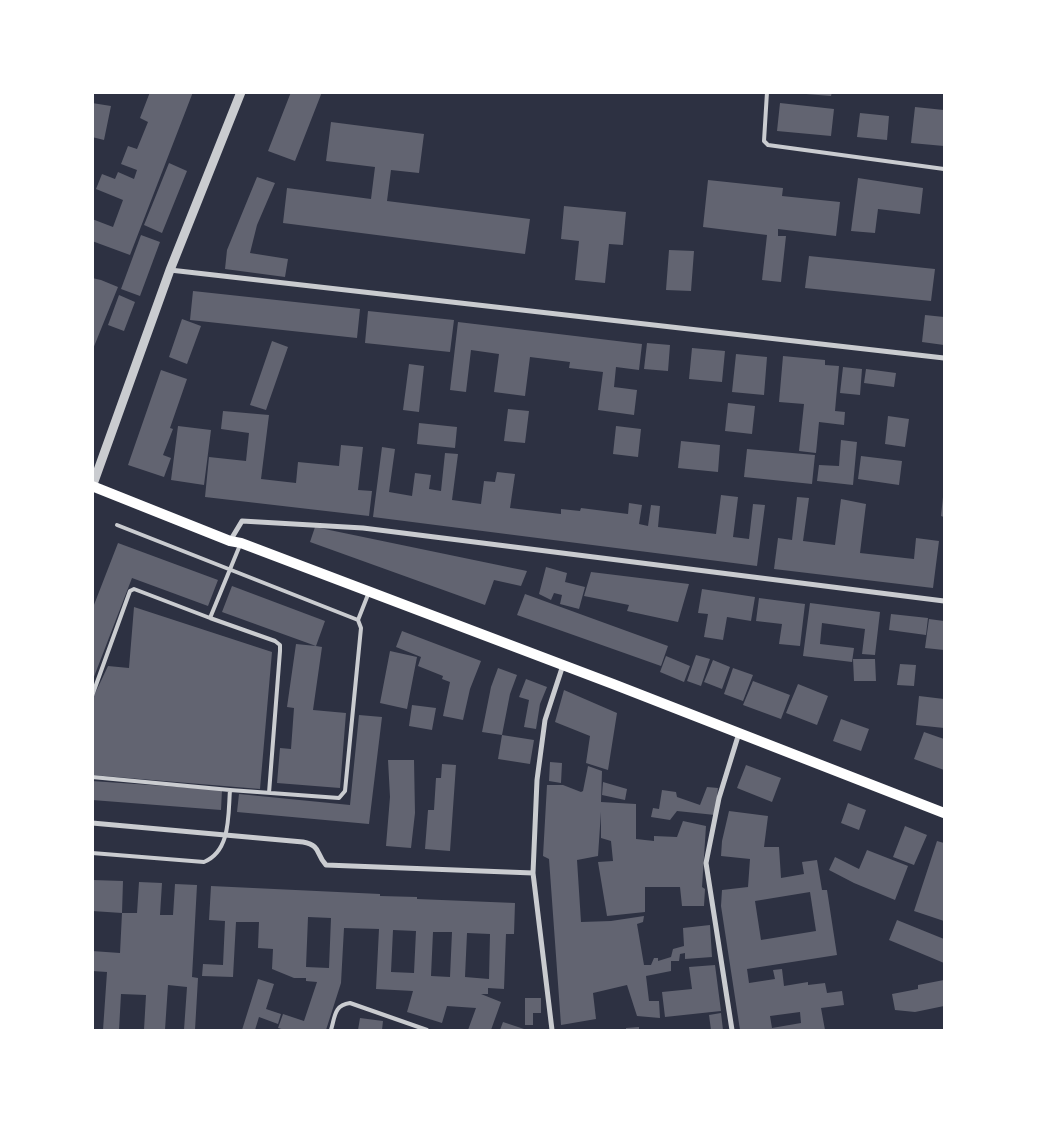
<!DOCTYPE html>
<style>
body{margin:0}
#map{position:relative;width:1037px;height:1123px;overflow:hidden;background:#2d3142;font-family:Roboto,sans-serif}
canvas{display:block}
.frame{position:absolute;inset:0;border:94px solid #fff;pointer-events:none}
</style>
<div id="map">
<canvas width="1037" height="1123"></canvas>
<div class="frame"></div>
</div>
<script>
const context = document.querySelector('canvas').getContext('2d');
context.lineJoin = 'round';
function fillPath(path, color) { context.fillStyle = color; context.fill(path, 'evenodd'); }
function stroke(path, color, width, dash) { context.strokeStyle = color; context.lineWidth = width; context.lineCap = dash ? 'butt' : 'round'; context.setLineDash(dash || []); context.stroke(path); }
const building = new Path2D(`
 M150 92H193L130 255 92 241V219L113 227 123 200 96 189 102 174 115 179 118 172 134 179 137 170 121 164 128 146 137 149 148 122 140 118Z
 M291 92H322L295 161 268 151Z
 M806 92H832L831 96 806 94Z
 M92 103 111 106 104 140 92 137Z
 M780 103 834 109 831 136 777 131Z
 M915 107 944 110V146L911 143Z
 M860 113 889 116 887 140 857 137Z
 M331 122 424 134 419 173 391 170 387 201 530 219 525 254 283 223 287 188 371 199 375 167 326 161Z
 M169 163 187 171 162 233 144 225Z
 M257 177 275 183 257 225 250 253 288 259 285 277 225 269 227 250Z
 M858 178 923 188 920 214 878 209 875 233 851 231Z
 M708 180 783 188 782 196 840 202 836 236 778 229V236H786L781 282 762 280 767 235 703 227Z
 M564 206 626 212 623 245 609 244 605 283 575 280 579 241 561 239Z
 M141 235 160 242 140 296 121 289Z
 M669 250 694 251 691 291 666 290Z
 M809 256 935 269 931 301 805 288Z
 M92 278 101 280 118 287 93 349Z
 M193 291 360 309 357 338 190 320Z
 M119 295 135 302 124 331 108 325Z
 M368 311 454 320 450 352 365 343Z
 M925 315 944 317V345L922 342Z
 M182 319 201 326 187 364 169 357Z
 M458 322 642 344 639 370 616 367 614 387 637 390 634 415 598 410 603 372 569 368 570 362 530 357 525 396 494 392 499 354 471 350 466 392 450 390Z
 M272 341 288 347 266 410 250 405Z
 M647 343 670 345 668 371 644 369Z
 M692 348 725 351 722 382 689 379Z
 M736 354 767 357 764 395 732 392Z
 M783 356 825 360V365L839 366 835 411 845 412 844 425 819 422 816 453 799 451 804 404 779 402Z
 M409 364 424 366 419 412 403 410Z
 M843 367 862 369 860 395 840 393Z
 M866 369 896 373 894 387 864 383Z
 M161 370 187 379 170 428 173 429 163 455 171 458 164 477 128 465Z
 M728 403 755 406 752 434 725 431Z
 M508 409 529 411 525 443 504 441Z
 M223 411 269 415 261 479 296 483 298 462 339 466 341 445 363 447 358 490 372 491 369 516 205 497 209 457 246 461 249 433 221 429Z
 M888 416 909 419 905 447 885 444Z
 M419 423 457 427 455 448 417 444Z
 M178 426 211 430 204 485 171 480Z
 M616 426 641 429 638 457 613 454Z
 M841 440 857 442 853 485 817 481 819 465 839 466Z
 M681 441 720 445 718 472 678 468Z
 M382 447 395 449 389 492 412 496 415 473 431 475 429 489 441 491 445 453 458 454 452 500 481 504 484 481 495 482 497 472 515 474 510 508 561 514V509L580 511 581 508 628 514 629 503 642 505 639 524 648 526 651 505 660 506 658 527 716 534 721 495 738 497 733 537 749 539 753 504 765 505 757 566 373 517Z
 M747 449 815 455 812 484 744 477Z
 M861 456 902 461 899 485 858 479Z
 M797 497 809 498 803 541 835 545 841 499 866 504 860 553 914 559 916 538 939 541 933 588 774 569 778 538 792 540Z
 M943 497H944V517L941 516Z
 M315 527 527 571 521 586 494 580 485 605 310 542Z
 M118 543 218 580 208 606 132 578 92 682V610Z
 M546 567 567 573 565 582 585 587 579 609 560 604 562 595 554 593 551 600 539 594Z
 M591 572 689 584 678 622 627 611 629 605 584 596Z
 M232 586 325 621 316 646 322 647 313 710 346 713 340 788 277 783 280 748 291 749 294 708 287 707 296 644 316 646 222 612Z
 M702 589 755 597 751 621 727 617 723 640 704 637 708 614 698 613Z
 M525 594 668 646 661 666 517 615Z
 M759 598 805 604 800 646 779 644 782 624 756 621Z
 M810 603 880 612 875 655 862 654 865 629 822 623 820 644 854 648 852 662 803 656Z
 M134 607 272 652 260 789 92 775V700L108 666 129 668Z
 M891 614 928 618 926 635 889 630Z
 M929 619 944 621V650L925 648Z
 M402 631 481 661 470 689 463 720 443 716 450 682 442 679 443 676 418 666 421 657 396 647Z
 M390 651 417 657 407 709 380 703Z
 M696 655 710 659 701 686 687 681Z
 M666 656 690 666 684 682 660 672Z
 M853 659H875L876 681H854Z
 M713 660 730 667 722 689 704 682Z
 M900 664 916 665 914 686 897 685Z
 M498 668 517 675 510 694 502 735 482 732 491 687Z
 M733 668 753 675 743 701 724 694Z
 M526 679 547 687 540 704 536 729 524 727 529 700 519 697Z
 M753 681 790 695 781 719 743 705Z
 M798 684 828 696 817 725 786 713Z
 M564 690 617 713 608 770 586 763 590 736 555 722Z
 M919 696 944 699V728L916 725Z
 M412 705 436 708 432 730 409 726Z
 M359 715 382 717 369 824 237 812 239 794 350 805Z
 M841 719 869 729 861 751 833 741Z
 M924 732 944 739V770L914 759Z
 M502 735 534 740 530 764 498 759Z
 M388 760H414L415 813 411 848 386 846 390 797Z
 M550 762 562 763 561 783 549 781Z
 M442 764 456 765 450 851 425 849 428 810H434L436 778H441Z
 M746 765 781 778 772 802 737 788Z
 M588 766 602 771 601 802 636 804V839L654 841V836L677 837 683 821 706 826 702 887 705 889 704 906H682L680 887H645V912L607 916 598 862 613 861 611 841 601 838V812L598 856 577 860 581 922 611 921 644 916 643 922 637 924 644 965H651L654 958H658V961L671 957 673 949 684 946 683 928 710 925 712 957 685 959V953L680 954 679 961H671V971L646 976 649 1001H659L660 1018 637 1016 627 985 593 993 596 1019 561 1025 549 859 543 856 547 785H563L581 792 583 791Z
 M92 781 222 790 221 810 92 800Z
 M603 782 627 789 625 800 602 795Z
 M707 787 718 788 715 815 677 811 670 820 651 817 653 808 659 809 662 790 676 792 677 797 700 805Z
 M848 803 866 810 859 830 841 823Z
 M729 811 768 816 764 847H779L781 878 804 874 802 862 817 860 822 890H827L837 955 747 969 749 983 775 979 773 970 782 969 784 986 808 982V985L825 983 827 993 842 991 844 1005 821 1008 825 1030H740L721 906 722 890 748 887 750 859 721 856 722 841ZM810 892 816 931 761 940 755 901ZM800 1012 801 1023 772 1028 770 1016Z
 M905 826 927 835 914 865 893 857Z
 M937 841 944 843V921L914 911Z
 M867 850 908 866 895 900 854 883 829 870 835 857 859 869Z
 M92 880 123 881 122 913H137L139 882 162 883 160 915H173L175 884 197 885 192 977 198 978 195 1030H184L187 987 168 985 165 1030H144L146 995 121 994 119 1030H103L107 972 92 971V951L120 953 122 913 92 911Z
 M211 886 380 894V896L417 897V899L515 903 514 934H506L504 989 488 988V994H481L501 1002 491 1030H468L476 1008 447 1006 442 1023 407 1012 413 991 376 989 379 929 344 928 341 983 326 1030H285L278 1028 283 1014 304 1021 317 982 306 981V978H294L272 969 273 949 258 948 259 922H236L233 977 202 976 203 964 223 965 225 921 209 920ZM308 917 331 918 329 968 306 967ZM393 930 416 931 414 973 391 972ZM433 932H452L450 977 431 976ZM467 933 490 934 489 979 465 977Z
 M897 920 944 939V963L889 940Z
 M715 965 721 1011 665 1017 662 992 692 989 689 967Z
 M258 979 274 984 266 1009 281 1014 278 1024 259 1017 255 1030H242Z
 M944 980V1006L915 1012 895 1010 892 994 918 989V985Z
 M525 998H541V1013H533V1025H525Z
 M721 1013 723 1030H711L709 1015Z
 M360 1018 383 1021 382 1030H358Z
 M503 1022 527 1030H500Z
 M639 1027V1030H626V1028Z`);
const service = new Path2D(`
 M767 92 764 141 768 145 944 169
 M210 618 240 545
 M358 620 369 592
 M92 696 130 591 134 589 210 618 275 641 280 645V651L269 793
 M92 777 230 790 339 798 345 791 361 628 358 620 117 525
 M92 853 204 862C231 851 228 815 230 790
 M331 1030C335 1017 334 1005 350 1003L427 1030`);
const minor = new Path2D(`
 M170 270 944 358
 M230 541 242 521 363 528 944 601
 M92 823 303 842C322 846 315 853 326 865L533 873
 M552 1030 533 873 537 780 545 720 563 665
 M732 1030 706 863 719 798 739 733`);
const tertiary = new Path2D(`
 M92 487 170 270 241 92`);
const secondary = new Path2D(`
 M92 486 230 541 241 543 613 684 944 813`);
fillPath(building, '#626471');
stroke(service, '#caccd0', 4);
stroke(minor, '#caccd0', 5);
stroke(tertiary, '#caccd0', 9);
stroke(secondary, '#fff', 10);
</script>
